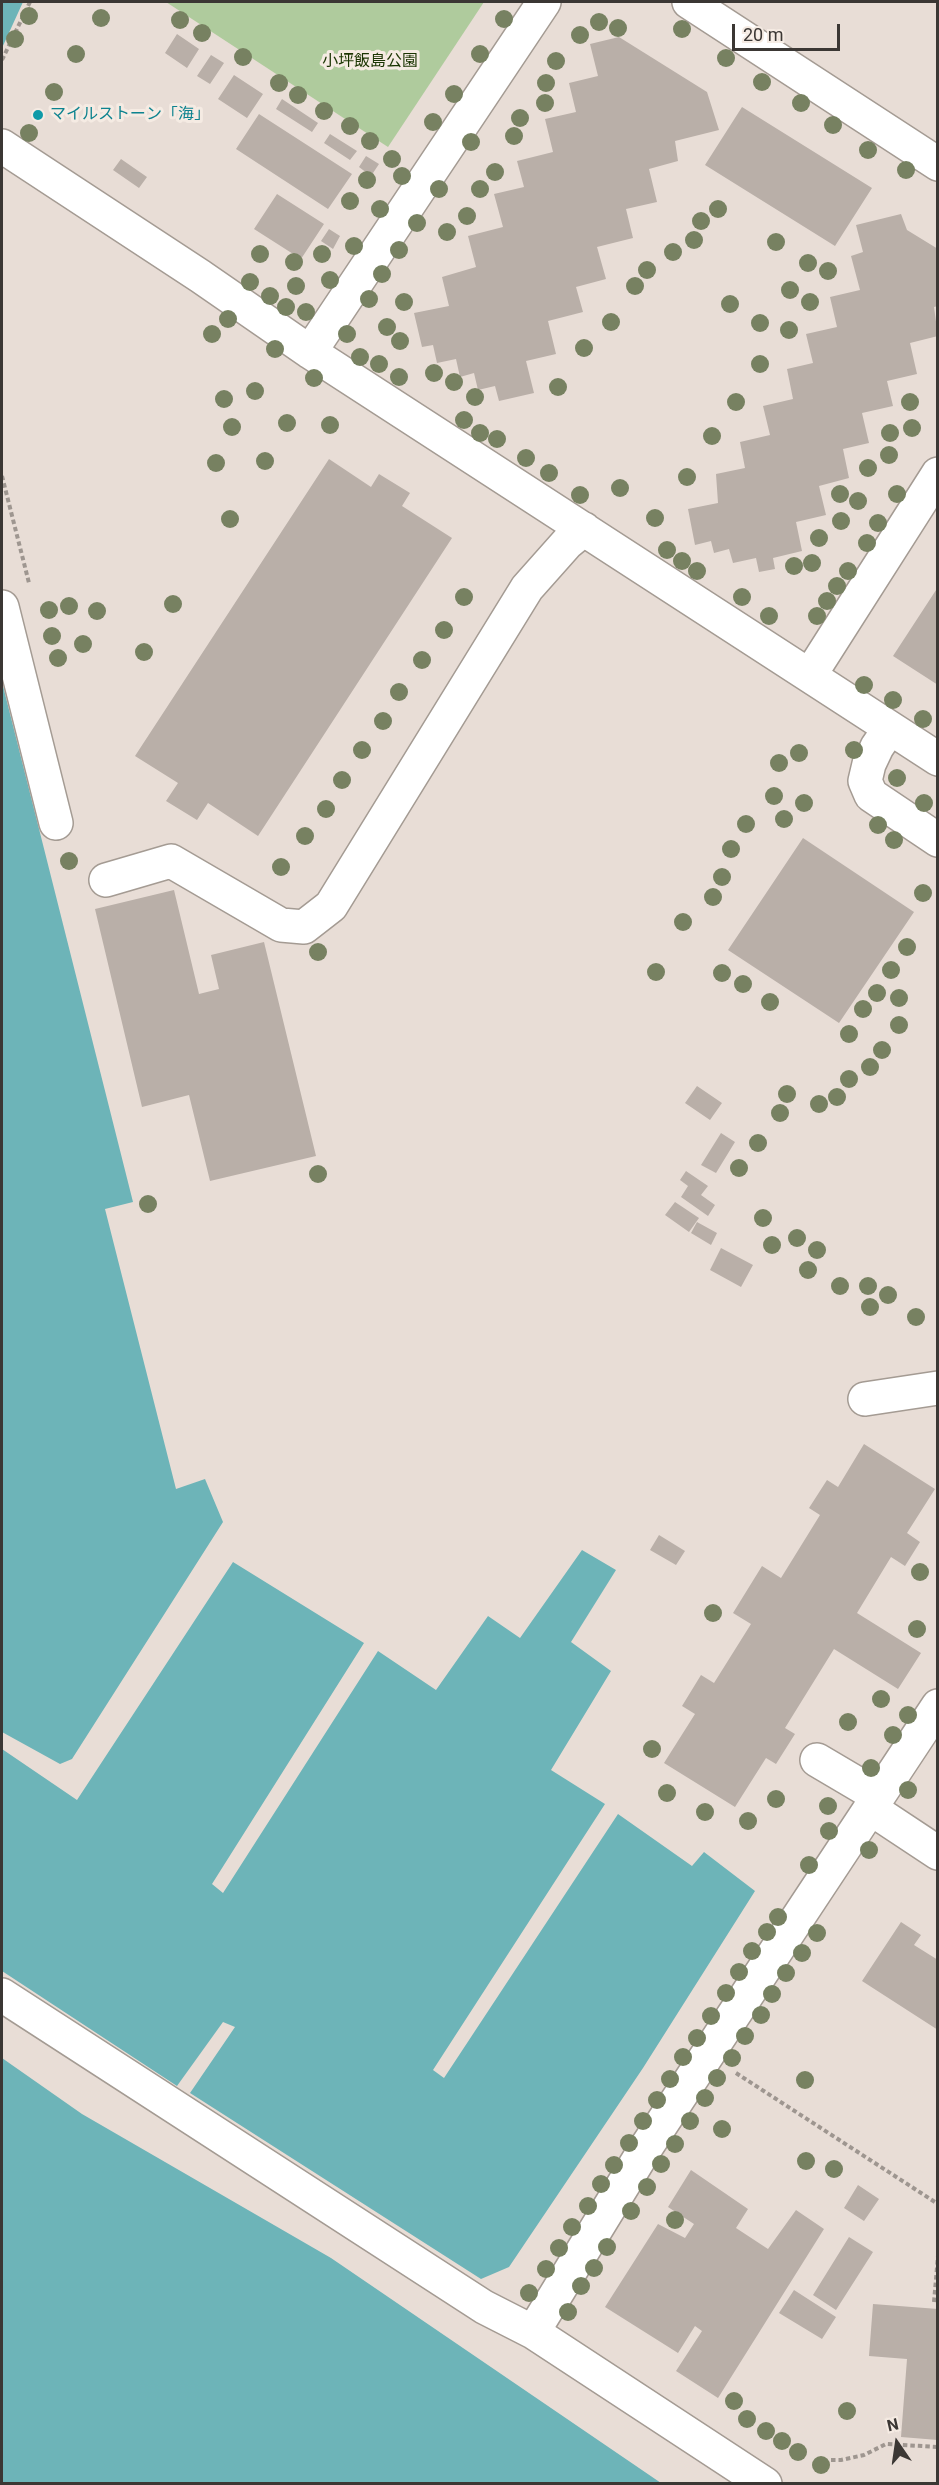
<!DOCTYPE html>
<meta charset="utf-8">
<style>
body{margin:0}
#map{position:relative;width:939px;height:2485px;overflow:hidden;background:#e8ddd6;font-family:Roboto,sans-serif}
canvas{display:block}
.frame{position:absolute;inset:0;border:3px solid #3b3734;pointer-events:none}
.north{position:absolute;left:867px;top:2413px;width:60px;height:60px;-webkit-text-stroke:4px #f5ebe3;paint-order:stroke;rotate:347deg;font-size:16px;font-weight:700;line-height:24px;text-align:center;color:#3b3734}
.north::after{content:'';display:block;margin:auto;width:21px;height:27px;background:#3b3734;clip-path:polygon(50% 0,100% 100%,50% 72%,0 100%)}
.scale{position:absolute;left:732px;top:24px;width:108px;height:27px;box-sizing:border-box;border:3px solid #3b3734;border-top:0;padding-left:8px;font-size:18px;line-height:21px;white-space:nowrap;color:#3b3734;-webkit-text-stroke:4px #f5ebe3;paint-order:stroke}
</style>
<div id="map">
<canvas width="939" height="2485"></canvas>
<div class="frame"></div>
<div class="north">N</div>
<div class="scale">20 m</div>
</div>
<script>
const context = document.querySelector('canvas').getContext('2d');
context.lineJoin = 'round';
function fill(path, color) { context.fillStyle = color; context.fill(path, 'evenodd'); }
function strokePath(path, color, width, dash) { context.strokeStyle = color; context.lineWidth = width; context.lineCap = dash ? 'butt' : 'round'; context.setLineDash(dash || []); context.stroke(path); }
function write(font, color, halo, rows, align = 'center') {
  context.font = font + ' Roboto,"Noto Sans JP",sans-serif'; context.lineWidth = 6; context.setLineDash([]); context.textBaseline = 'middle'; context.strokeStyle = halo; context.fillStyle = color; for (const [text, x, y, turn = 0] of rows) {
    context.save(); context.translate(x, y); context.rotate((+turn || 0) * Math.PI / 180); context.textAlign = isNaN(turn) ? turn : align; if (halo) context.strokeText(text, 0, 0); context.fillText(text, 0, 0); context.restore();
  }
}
const green = new Path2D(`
 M166,2h318l-96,145z`);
const water = new Path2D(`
 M2,2h21l-21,46z
 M2,682l131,520 -28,7 71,280 29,-10 18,43 -151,237 -12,5 -58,-32z
 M582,1550l34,20 -45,72 40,29 -60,99 54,34 -172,266 11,8 174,-264 74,52 12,-14 51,39 -112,177 -134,199 -28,12 -291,-186 45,-66 -12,-5 -46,64 -175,-115v-222l75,51 156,-238 131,81 -152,241 11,9 155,-242 58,39 52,-74 32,22z
 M2,2058l80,56 249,144 330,225h-659z`);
const building = new Path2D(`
 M177,34l22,15 -12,19 -22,-15z
 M619,37l88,55 12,38 -44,11 3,20 -29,8 8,33 -31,7 7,29 -36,9 9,32 -30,8 7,25 -35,9 8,33 -30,7 8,32 -35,8 -4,-15 -17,4 -4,-17 -14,4 -4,-18 -19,4 -4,-18 -11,2 -8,-34 35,-7 -7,-29 34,-10 -8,-31 35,-9 -9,-33 30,-7 -7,-26 36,-9 -8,-33 31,-7 -7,-29 29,-7 -8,-32z
 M211,55l13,8 -14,21 -13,-8z
 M234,75l29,19 -16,24 -29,-19z
 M282,99l36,24 -6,9 -36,-23z
 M742,107l130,81 -37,58 -130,-81z
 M259,114l93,60 -24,35 -92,-60z
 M330,134l27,17 -7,9 -26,-17z
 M366,156l13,8 -8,12 -12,-9z
 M121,159l26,18 -8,11 -26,-18z
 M277,194l47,30 -23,35 -47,-30z
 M901,214l6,16 31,19v57l-4,1 4,29 -28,7 7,31 -30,7 6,25 -31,7 7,30 -26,6 6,29 -30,8 7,29 -30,7 6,29 -29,7 2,11 -16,3 -3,-14 -23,5 -4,-14 -15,4 -3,-12 -16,4 -7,-36 30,-6 -2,-29 29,-6 -5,-26 30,-7 -7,-29 30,-7 -6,-30 26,-6 -7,-29 31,-7 -7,-30 30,-7 -9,-34 12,-4 -7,-27z
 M329,229l11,7 -7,13 -12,-8z
 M329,459l42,28 8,-13 31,19 -8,13 50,32 -194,298 -50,-33 -11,17 -31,-19 12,-18 -43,-27z
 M938,587v98l-45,-29z
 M803,838l111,74 -75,111 -111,-73z
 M174,890l25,104 20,-5 -8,-34 53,-13 52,214 -106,25 -21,-86 -47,12 -47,-198z
 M697,1086l25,17 -12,17 -25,-17z
 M721,1133l14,9 -19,31 -15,-8z
 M686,1171l22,15 -7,9 14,10 -7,11 -27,-19 7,-11 -8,-6z
 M675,1202l24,16 -10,14 -24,-17z
 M697,1222l20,11 -6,12 -20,-12z
 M721,1248l32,17 -12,22 -31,-17z
 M864,1444l71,45 -28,44 13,9 -15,24 -14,-9 -34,56 64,40 -23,36 -64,-40 -49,79 10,6 -19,30 -10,-6 -31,49 -71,-44 31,-49 -13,-8 19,-31 13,8 37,-59 -18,-11 29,-47 19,12 39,-63 -11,-7 18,-28 11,7z
 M659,1535l26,16 -9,14 -26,-15z
 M901,1922l20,13 -7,10 24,15v70l-76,-49z
 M691,2170l57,39 -12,19 32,21 28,-39 28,19 -106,169 -42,-27 26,-40 -7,-5 -17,27 -73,-46 53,-83 27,14 9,-14 -26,-17z
 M858,2185l21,14 -15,22 -20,-13z
 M849,2237l24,15 -37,58 -23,-15z
 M794,2290l42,27 -14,22 -43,-26z
 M873,2304l65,5v131l-37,-3 6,-78 -38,-3z`);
const path = new Path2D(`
 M2,60l28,-58
 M2,476l27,107
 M736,2073l202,131
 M934,2302l4,-46
 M831,2460h10l23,-5 22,-11 52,3`);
const minor = new Path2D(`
 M689,2l249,162
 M2,146l198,130 110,76 628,407
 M310,352l234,-350
 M2,607l54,216
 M810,675l128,-201
 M890,728l-13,19 -8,17 -4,17 6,14 67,45
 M106,880l65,-19 110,64 23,2 27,-21 196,-318 40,-45 17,-14
 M865,1399l73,-11
 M817,1760l61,36
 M870,1808l68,45
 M2,1995l482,312 49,25
 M765,2484l-232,-152 114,-186 291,-440`);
const trees = [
 [29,16],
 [101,18],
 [504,19],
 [180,20],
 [599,22],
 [618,28],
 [682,29],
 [202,33],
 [580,35],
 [15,39],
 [76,54],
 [480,54],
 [243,57],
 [726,58],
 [556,61],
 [762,82],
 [279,83],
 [546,83],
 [54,92],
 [454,94],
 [298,95],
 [545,103],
 [801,103],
 [324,111],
 [520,118],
 [433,122],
 [833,125],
 [350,126],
 [29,133],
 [514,136],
 [370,141],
 [471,142],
 [868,150],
 [392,159],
 [906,170],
 [495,172],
 [402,176],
 [367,180],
 [439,189],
 [480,189],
 [350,201],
 [380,209],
 [718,209],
 [467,216],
 [701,221],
 [417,223],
 [447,232],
 [694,240],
 [776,242],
 [354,246],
 [399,250],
 [673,252],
 [260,254],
 [322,254],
 [294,262],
 [808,263],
 [647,270],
 [828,271],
 [382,274],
 [330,280],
 [250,282],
 [296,286],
 [635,286],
 [790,290],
 [270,296],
 [369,299],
 [404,302],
 [810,302],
 [730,304],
 [286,307],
 [306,312],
 [228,319],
 [611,322],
 [760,323],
 [387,327],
 [789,330],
 [212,334],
 [347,334],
 [400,341],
 [584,348],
 [275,349],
 [360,357],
 [379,364],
 [760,364],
 [434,373],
 [399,377],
 [314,378],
 [454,382],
 [558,387],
 [255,391],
 [475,397],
 [224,399],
 [736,402],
 [910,402],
 [464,420],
 [287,423],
 [330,425],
 [232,427],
 [912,428],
 [480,433],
 [890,433],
 [712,436],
 [497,439],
 [889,455],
 [526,458],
 [265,461],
 [216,463],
 [868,468],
 [549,473],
 [687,477],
 [620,488],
 [840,494],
 [897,494],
 [580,495],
 [858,501],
 [655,518],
 [230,519],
 [841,521],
 [878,523],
 [819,538],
 [867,543],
 [667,550],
 [682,561],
 [812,563],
 [794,566],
 [697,571],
 [848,571],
 [837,586],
 [464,597],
 [742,597],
 [827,601],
 [173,604],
 [69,606],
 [49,610],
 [97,611],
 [769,616],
 [817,616],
 [444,630],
 [52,636],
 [83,644],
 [144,652],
 [58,658],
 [422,660],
 [864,685],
 [399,692],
 [893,700],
 [923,719],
 [383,721],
 [362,750],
 [854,750],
 [799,753],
 [779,763],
 [897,778],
 [342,780],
 [774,796],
 [804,803],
 [924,803],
 [326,809],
 [784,819],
 [746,824],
 [878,825],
 [305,836],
 [894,840],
 [731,849],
 [69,861],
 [281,867],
 [722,877],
 [923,893],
 [713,897],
 [683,922],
 [907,947],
 [318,952],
 [891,970],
 [656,972],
 [722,973],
 [743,984],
 [877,993],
 [899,998],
 [770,1002],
 [863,1009],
 [899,1025],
 [849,1034],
 [882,1050],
 [870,1067],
 [849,1079],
 [787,1094],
 [837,1097],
 [819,1104],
 [780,1113],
 [758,1143],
 [739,1168],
 [318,1174],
 [148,1204],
 [763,1218],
 [797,1238],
 [772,1245],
 [817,1250],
 [808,1270],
 [840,1286],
 [868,1286],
 [888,1295],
 [870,1307],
 [916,1317],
 [920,1572],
 [713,1613],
 [917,1629],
 [881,1699],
 [908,1715],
 [848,1722],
 [893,1735],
 [652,1749],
 [871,1768],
 [908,1790],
 [667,1793],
 [776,1799],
 [828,1806],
 [705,1812],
 [748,1821],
 [829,1831],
 [869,1850],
 [809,1865],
 [778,1917],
 [767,1932],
 [817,1933],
 [752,1951],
 [802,1953],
 [739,1972],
 [786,1973],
 [726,1993],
 [772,1994],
 [761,2015],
 [711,2016],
 [745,2036],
 [697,2038],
 [683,2057],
 [732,2058],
 [717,2078],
 [670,2079],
 [805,2080],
 [705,2098],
 [657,2100],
 [643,2121],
 [690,2121],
 [722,2129],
 [629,2143],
 [675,2144],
 [806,2161],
 [661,2164],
 [614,2165],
 [834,2169],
 [601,2184],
 [647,2187],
 [588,2206],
 [631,2211],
 [675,2220],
 [572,2227],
 [607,2247],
 [559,2248],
 [594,2268],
 [546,2269],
 [581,2286],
 [529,2293],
 [568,2312],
 [734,2401],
 [847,2411],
 [747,2419],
 [766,2431],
 [782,2441],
 [798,2452],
 [821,2465]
];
const markers = [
 [38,115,6,"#0f9aa8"]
];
const parkNames = [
 ["小坪飯島公園",370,62]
];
const cultureNames = [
 ["マイルストーン「海」",50,115]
];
fill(green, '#afcb9d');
fill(water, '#6db4b8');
fill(building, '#b9afa8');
strokePath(minor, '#a49b93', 36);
strokePath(path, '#9e9690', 4, [4.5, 3]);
strokePath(minor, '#fff', 33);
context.fillStyle = '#778161';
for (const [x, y] of trees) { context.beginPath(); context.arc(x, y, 9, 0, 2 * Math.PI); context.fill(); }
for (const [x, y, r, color] of markers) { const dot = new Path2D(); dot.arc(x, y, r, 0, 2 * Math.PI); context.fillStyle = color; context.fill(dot); strokePath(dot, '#f5ebe3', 2); }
write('16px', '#1a3502', '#f5ebe3', parkNames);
write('16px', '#0d838f', '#f5ebe3', cultureNames, 'left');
</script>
